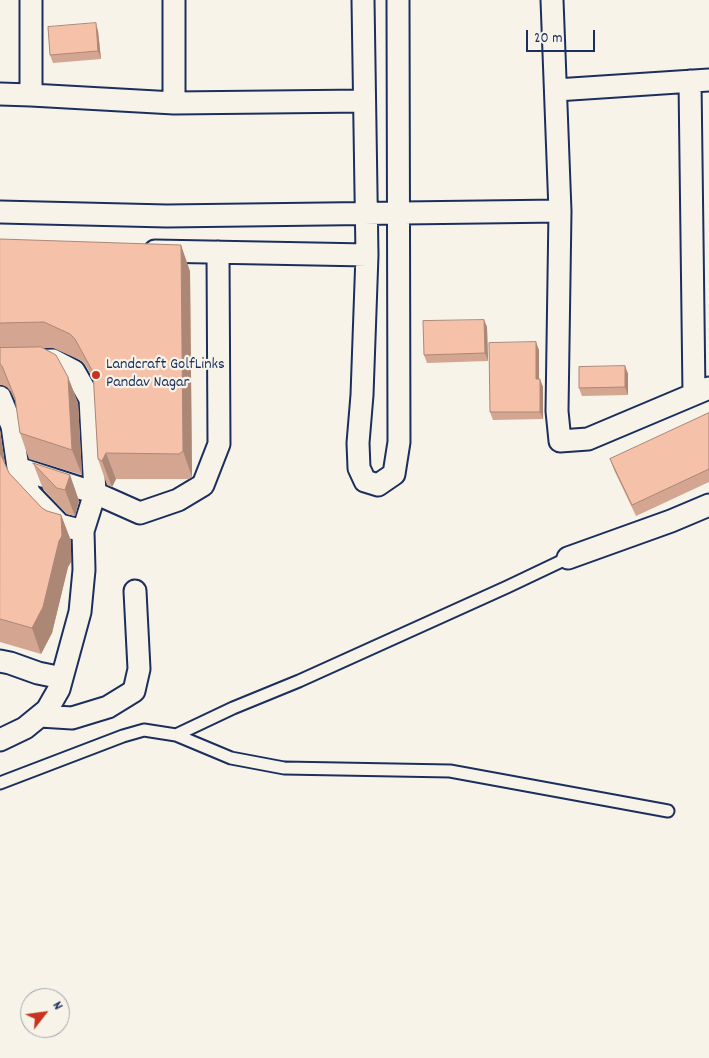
<!DOCTYPE html>
<style>
body{margin:0}
#map{position:relative;width:709px;height:1058px;overflow:hidden;background:#f7f3e8;font-family:Dekko,sans-serif}
canvas{display:block}
.north{position:absolute;left:20px;top:988px;width:50px;height:50px;box-sizing:border-box;background:#f7f3e8;border:1px solid #9fa5b1;border-radius:50%;rotate:60deg;font-size:14px;font-weight:700;line-height:20px;text-align:center;color:#1b2f5e}
.north::after{content:'';display:block;margin:auto;width:18px;height:22px;background:#c8321e;clip-path:polygon(50% 0,100% 100%,50% 72%,0 100%)}
.scale{position:absolute;left:526px;top:30px;width:69px;height:22px;box-sizing:border-box;border:2px solid #1b2f5e;border-top:0;padding-left:6px;font-size:15px;line-height:18px;white-space:nowrap;color:#1b2f5e;-webkit-text-stroke:4px #f7f3e8;paint-order:stroke}
</style>
<div id="map">
<canvas width="709" height="1058"></canvas>
<div class="north">N</div>
<div class="scale">20 m</div>
</div>
<script>
const context = document.querySelector('canvas').getContext('2d');
context.lineJoin = 'round';
function strokePath(path, color, width, dash) { context.strokeStyle = color; context.lineWidth = width; context.lineCap = dash ? 'butt' : 'round'; context.setLineDash(dash || []); context.stroke(path); }
function fill(path, color) { context.fillStyle = color; context.fill(path, 'evenodd'); }
function write(font, color, halo, rows, align = 'center') {
  context.font = font + ' Dekko,sans-serif'; context.lineWidth = 4.5; context.setLineDash([]); context.textBaseline = 'middle'; context.strokeStyle = halo; context.fillStyle = color; for (const [text, x, y, turn = 0] of rows) {
    context.save(); context.translate(x, y); context.rotate((+turn || 0) * Math.PI / 180); context.textAlign = isNaN(turn) ? turn : align; if (halo) context.strokeText(text, 0, 0); context.fillText(text, 0, 0); context.restore();
  }
}
const lane = new Path2D(`
 M176,735l57,-27 66,-27 208,-94 61,-29
 M0,783l123,-47 21,-6 32,5 55,23 53,10 166,3 218,40`);
const street = new Path2D(`
 M31,0v95l143,8 190,-2
 M174,0v103
 M363,0l4,255 -5,140 -4,48 1,25 6,13 13,4 16,-11 5,-32 -1,-442
 M552,0l8,211 -3,200 3,30 28,-2 121,-51
 M690,81l4,313
 M556,90l153,-10
 M0,94l31,1
 M0,212l167,4 393,-5
 M155,251l212,4
 M0,362l53,-2 21,11 16,28 5,94 -12,38 1,39 -4,42 -21,77 -12,21 -22,18 -25,12
 M0,397l12,29 6,42 12,26 30,31 23,6
 M18,468l77,25 45,20 38,-13 25,-15 16,-41 -1,-192
 M568,558l103,-37 38,-16
 M0,661l10,2 28,10 24,5
 M40,716l32,2 36,-11 26,-16 5,-22 -4,-78`);
const wall = new Path2D(`
 M98,31l3,28 -48,4 -3,-8z
 M0,239l190,32 2,206 -4,2h-72l-4,8 -5,-2 -9,-26 -4,-78 -9,-17 -5,-4 -27,-12h-10l25,29 10,26 4,72 -53,-16 -9,-26 -4,-31 -5,-10 -4,-5 -5,-2h-2z
 M484,320l3,7 1,34 -61,2 -3,-8z
 M539,350v29l4,8v32l-50,1 -3,-8z
 M625,366l3,8v21l-46,1 -3,-8z
 M709,413v69l-73,34 -22,-46 -4,-11z
 M0,430l5,34 4,9 33,35 5,3 14,4 10,26v21l-3,5 -16,66 -11,21 -41,-12z
 M33,463l37,12 9,26 -4,15 -8,-2 -24,-25z`);
const shadedWall = new Path2D(`
 M96,23l2,8 3,28 -3,-8z
 M181,245l9,26 2,206 -9,-26z
 M484,320l3,7 1,34 -3,-8z
 M536,342l3,8v37l-3,-8z
 M625,366l3,8v21l-3,-8z
 M68,377l10,26 4,72 -10,-25z
 M540,379l3,8v32l-3,-7z
 M0,430l6,41 -6,-16z
 M106,453l10,26 -4,8 -10,-26z
 M70,475l9,26 -4,15 -10,-26z
 M61,515l10,26v21l-3,5 -16,66 -11,21 -9,-26z`);
const building = new Path2D(`
 M96,23l2,28 -48,4 -2,-28z
 M0,239l181,6 2,206 -4,3 -73,-1 -4,8 -4,-2 -5,-87 -18,-33 -5,-5 -26,-12 -44,1z
 M484,320l1,33 -61,2 -1,-34z
 M536,342v37h4v33h-50l-1,-69z
 M41,347l15,8 12,22 4,73 -52,-17 -5,-35 -13,-32 -2,-2v-16z
 M625,366v21l-46,1v-21z
 M709,413v56l-77,36 -22,-46z
 M0,453l9,20 33,35 5,3 14,4 1,21 -3,5 -16,66 -11,21 -32,-9z
 M33,463l37,12 -5,15 -8,-2z`);
const markers = [
 [96,375,5,"#c8321e"]
];
const poiNames = [
 ["Landcraft GolfLinks",106,366],
 ["Pandav Nagar",106,384]
];
strokePath(lane, '#1b2f5e', 15);
strokePath(street, '#1b2f5e', 25);
strokePath(lane, '#f7f3e8', 11);
strokePath(street, '#f7f3e8', 21);
fill(wall, '#d4a691');
fill(shadedWall, '#ac8776');
fill(building, '#f6c1a9');
strokePath(building, '#ac8776', 1);
for (const [x, y, r, color] of markers) { const dot = new Path2D(); dot.arc(x, y, r, 0, 2 * Math.PI); context.fillStyle = color; context.fill(dot); strokePath(dot, '#f7f3e8', 2); }
write('16px', '#1b2f5e', '#f7f3e8', poiNames, 'left');
</script>
